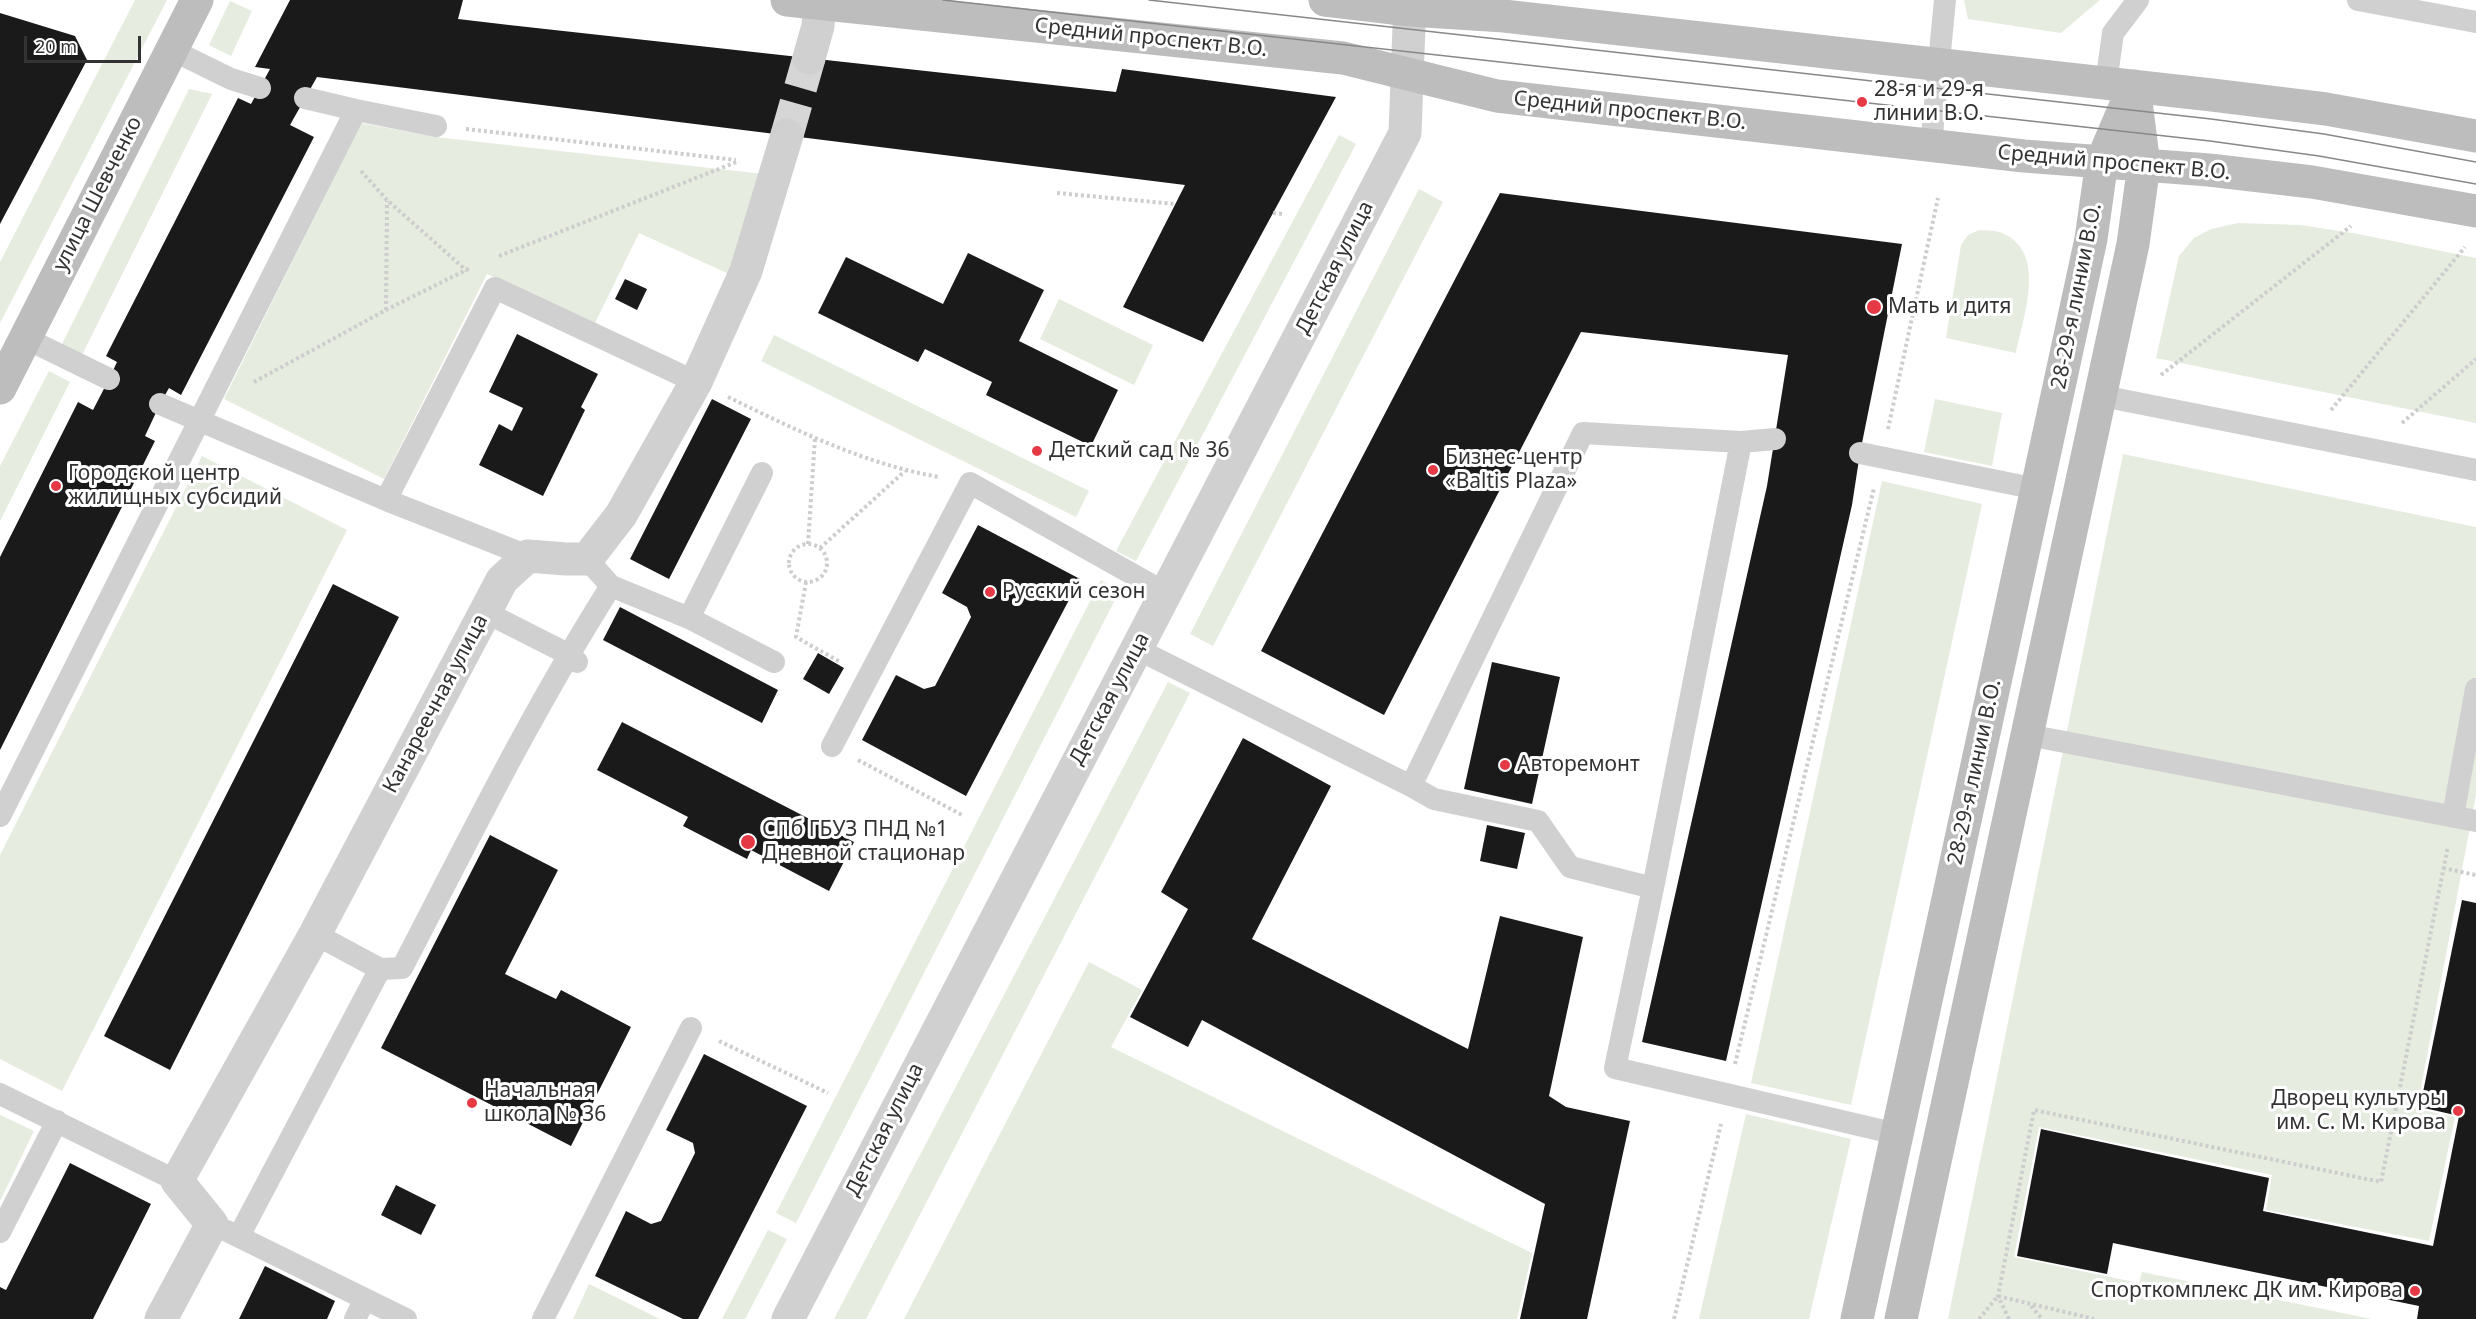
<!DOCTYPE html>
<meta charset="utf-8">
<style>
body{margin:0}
#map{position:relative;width:2476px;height:1319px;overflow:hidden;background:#fff;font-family:"Noto Sans",sans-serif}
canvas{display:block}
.scale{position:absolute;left:24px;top:36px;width:117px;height:27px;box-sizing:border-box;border:3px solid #333;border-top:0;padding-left:8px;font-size:18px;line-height:21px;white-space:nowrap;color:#333;-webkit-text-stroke:4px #fff;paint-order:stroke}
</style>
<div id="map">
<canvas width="2476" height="1319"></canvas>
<div class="scale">20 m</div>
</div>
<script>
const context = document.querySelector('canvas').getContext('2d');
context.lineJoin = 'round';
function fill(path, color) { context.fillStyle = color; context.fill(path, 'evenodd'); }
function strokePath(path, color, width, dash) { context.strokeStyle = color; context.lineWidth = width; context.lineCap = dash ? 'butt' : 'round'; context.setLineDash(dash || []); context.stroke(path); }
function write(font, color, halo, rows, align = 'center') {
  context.font = font + ' "Noto Sans",sans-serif'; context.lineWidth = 6; context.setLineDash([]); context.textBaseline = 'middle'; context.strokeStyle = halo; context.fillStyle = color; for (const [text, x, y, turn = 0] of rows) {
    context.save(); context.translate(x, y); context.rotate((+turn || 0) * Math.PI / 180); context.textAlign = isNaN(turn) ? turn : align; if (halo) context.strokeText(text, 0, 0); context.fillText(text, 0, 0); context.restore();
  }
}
const green = new Path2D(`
 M135,0h32l-167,323v-61z
 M1964,0h136l-39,33 -93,-14z
 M230,1l22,10 -21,45 -22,-11z
 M189,89l23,5 -131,263 -20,-11z
 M361,123l75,14 327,37 -34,100 -90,-41 -44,90 -108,-49 -103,205 -160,-80z
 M1339,135l17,9 -220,417 -20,-10z
 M1419,189l24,13 -230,444 -23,-12z
 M2238,223l63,2 57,9 118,24v165l-320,-65 23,-102 15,-18 17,-9z
 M1979,230c7,1 17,0 23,3 46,19 21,84 14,120l-70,-15 15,-93 7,-10z
 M1059,299l94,46 -19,40 -94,-46z
 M774,335l315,156 -13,26 -315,-156z
 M49,371l21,11 -70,139v-55z
 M1935,399l67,14 -10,53 -68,-14z
 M2123,454l353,73v268l-59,314 38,8 -26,124 -163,-31 6,-35 -233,-48 -25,130 125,26 3,-11 230,47h-424z
 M202,456l145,74 -285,561 -62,-32v-204z
 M1882,481l100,23 -131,601 -100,-22z
 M1101,580l19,10 -324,633 -20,-10z
 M1168,682l22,11 -324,626h-32z
 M1089,962l53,28 -31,57 421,206 -15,66h-613z
 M1746,1114l105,25 -42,180h-110z
 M0,1115l34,16 -34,70z
 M768,1230l19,9 -42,80h-23z
 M589,1284l71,35h-87z`);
const building = new Path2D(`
 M290,0h173l-5,19 51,6 607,67 6,-23 214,28 -133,245 -80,-35 62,-122 -868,-108 -27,48 24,12 -133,258 -12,-7 -9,16 -15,32 10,5 -155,309v-193l78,-155 15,8 16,-31 8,-17 -11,-6 132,-258 13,6 19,-35 -15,-2z
 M0,13l75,23 12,24 -87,164z
 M1500,193l402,51 -42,209 -8,52 -126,556 -84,-19 125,-556 21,-131 -207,-23 -197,383 -123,-64z
 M968,253l76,37 -25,51 99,49 -27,56 -105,-51 6,-13 -67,-33 -7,13 -100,-49 28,-56 97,47z
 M625,279l22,10 -10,21 -22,-11z
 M517,334l81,40 -17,33 4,3 -42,86 -64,-31 20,-41 13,7 11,-23 -34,-16z
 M712,399l39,20 -82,160 -39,-20z
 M978,525l102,54 -114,217 -104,-56 34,-65 28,14 11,-3 36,-69 -4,-10 -25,-14z
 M333,584l66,33 -229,453 -66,-34z
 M620,607l158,83 -16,33 -159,-83z
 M818,653l26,15 -15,26 -26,-15z
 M1492,662l68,15 -28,127 -68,-15z
 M622,722l232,120 -25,49 -78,-41 -4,9 -64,-33 5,-9 -91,-47z
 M1243,738l88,48 -79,153 216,110 32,-133 83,21 -34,159 17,11 64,14 -43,198h-67l25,-115 -343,-184 -14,27 -58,-30 58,-108 -27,-17z
 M1487,825l38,8 -8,36 -37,-8z
 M490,835l68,35 -53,104 51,25 5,-9 70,37 -60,119 -190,-98z
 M2462,900l14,3v416h-59l2,-13 -306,-63 -6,31 -90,-18 24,-127 228,49 -6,33 170,35 26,-130 -39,-9z
 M704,1054l103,52 -109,213h-15l-88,-43 31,-65 25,13 10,-3 34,-68 -2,-10 -27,-13z
 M70,1163l81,41 -58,115h-93v-32l6,3z
 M396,1185l40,20 -15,30 -40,-20z
 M265,1266l70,35 -8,18h-88z`);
const streetTunnel = new Path2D(`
 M787,135l22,-77`);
const path = new Path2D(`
 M466,129l270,31
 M361,171l26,29 80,71
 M1057,193l118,11
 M1273,213l10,1
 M499,256l240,-95
 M386,310l1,-109
 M2161,375l190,-149
 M254,382l132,-72 84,-42
 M728,397c68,33 136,67 211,80
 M2331,410l134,-163
 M2402,423l74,-64
 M1888,429l50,-231
 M808,544l7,-106
 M789 563a19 19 0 1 1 38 0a19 19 0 1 1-38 0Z
 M820,548l85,-77
 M806,582l-10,55 44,25
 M858,760l106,56
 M2443,868l33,7
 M719,1041l109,52
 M1735,1064l139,-576
 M2031,1306l11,13
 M1674,1319l47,-195
 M1979,1319l19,-23 96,23
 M2009,1319l-11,-23 36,-186 347,72 67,-336`);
const lane = new Path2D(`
 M2358,0l118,22
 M172,50l59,29 29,9
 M2106,83l7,-50 25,-33
 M356,110l80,16
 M1931,145l14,-145
 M25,338l84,41
 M2102,396l374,74
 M160,404l226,96 142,56
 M1741,442l-88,446 -38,180 282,66
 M1860,453l177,36
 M386,500l109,-212 201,94
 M587,559l24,27 78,32 85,44
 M485,612l83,42 9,8
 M689,618l73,-145
 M1137,649l274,137 172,-353 158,9 34,-3
 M2028,735l448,86
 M832,746l138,-263 196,110
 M1411,786l23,13 104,22 32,46 83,21
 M0,816l356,-706 -51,-12
 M2453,816l23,-127
 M315,934l65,35
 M0,1094l177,87
 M227,1231l179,88
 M0,1232l57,-111
 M239,1236l141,-267 22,-1c67,-129 131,-259 209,-382
 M355,1319l10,-20
 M543,1319l148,-291`);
const street = new Path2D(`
 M809,58l9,-32 2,-26
 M161,1319l51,-95 -35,-43 138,-247 187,-354 26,-24 38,3h21l34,-44 75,-133 50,-111 41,-136
 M788,1319l617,-1186 5,-133`);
const secondary = new Path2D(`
 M787,0l556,58 154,38 527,60 185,14 103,12 164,29
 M1325,0l85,10 94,6 708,79 114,14 150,27
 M0,388l197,-388
 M1857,1319l234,-1080 11,-78 32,-75
 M1901,1319l232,-1075 11,-79 -10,-79`);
const tram = new Path2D(`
 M943,0l1267,141 109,15 157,28
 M1149,0l1062,119 113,15 152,28`);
const markers = [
 [1862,102,6,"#e63946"],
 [1874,307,8,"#e63946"],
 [1037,451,6,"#e63946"],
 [1433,470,6,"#e63946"],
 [56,486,6,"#e63946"],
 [990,592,6,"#e63946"],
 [1505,765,6,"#e63946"],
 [748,842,8,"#e63946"],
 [472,1103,6,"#e63946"],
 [2458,1111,6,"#e63946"],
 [2415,1291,6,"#e63946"]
];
const streetNames = [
 ["Средний проспект В.О.",1151,38,6],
 ["Средний проспект В.О.",1630,111,6],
 ["Средний проспект В.О.",2114,163,5],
 ["улица Шевченко",98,194,-63],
 ["Детская улица",1335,268,-63],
 ["28-29-я линии В.О.",2077,296,-79],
 ["Детская улица",1110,699,-62],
 ["Канареечная улица",436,704,-62],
 ["28-29-я линии В.О.",1975,772,-78],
 ["Детская улица",885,1130,-63]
];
const poiNames = [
 ["28-я и 29-я",1874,90],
 ["линии В.О.",1874,114],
 ["Мать и дитя",1888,307],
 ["Детский сад № 36",1049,451],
 ["Бизнес-центр",1445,458],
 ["«Baltis Plaza»",1445,482],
 ["Городской центр",68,474],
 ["жилищных субсидий",68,498],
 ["Русский сезон",1002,592],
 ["Авторемонт",1517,765],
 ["СПб ГБУЗ ПНД №1",762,830],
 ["Дневной стационар",762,854],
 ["Начальная",484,1091],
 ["школа № 36",484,1115],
 ["Дворец культуры",2446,1099,"right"],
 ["им. С. М. Кирова",2446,1123,"right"],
 ["Спорткомплекс ДК им. Кирова",2403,1291,"right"]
];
fill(green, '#e6ecdf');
fill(building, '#1a1a1a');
strokePath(streetTunnel, '#d6d6d6', 33, [33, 16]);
strokePath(path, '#cdcdcd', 4, [3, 3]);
strokePath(lane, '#d0d0d0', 22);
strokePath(street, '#d0d0d0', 33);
strokePath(secondary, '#bdbdbd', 33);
strokePath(tram, '#888', 1.5);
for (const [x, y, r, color] of markers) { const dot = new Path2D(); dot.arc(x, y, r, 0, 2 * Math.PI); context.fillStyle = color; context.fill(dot); strokePath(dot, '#fff', 2); }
write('21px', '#333', '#fff', streetNames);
write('21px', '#333', '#fff', poiNames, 'left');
</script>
